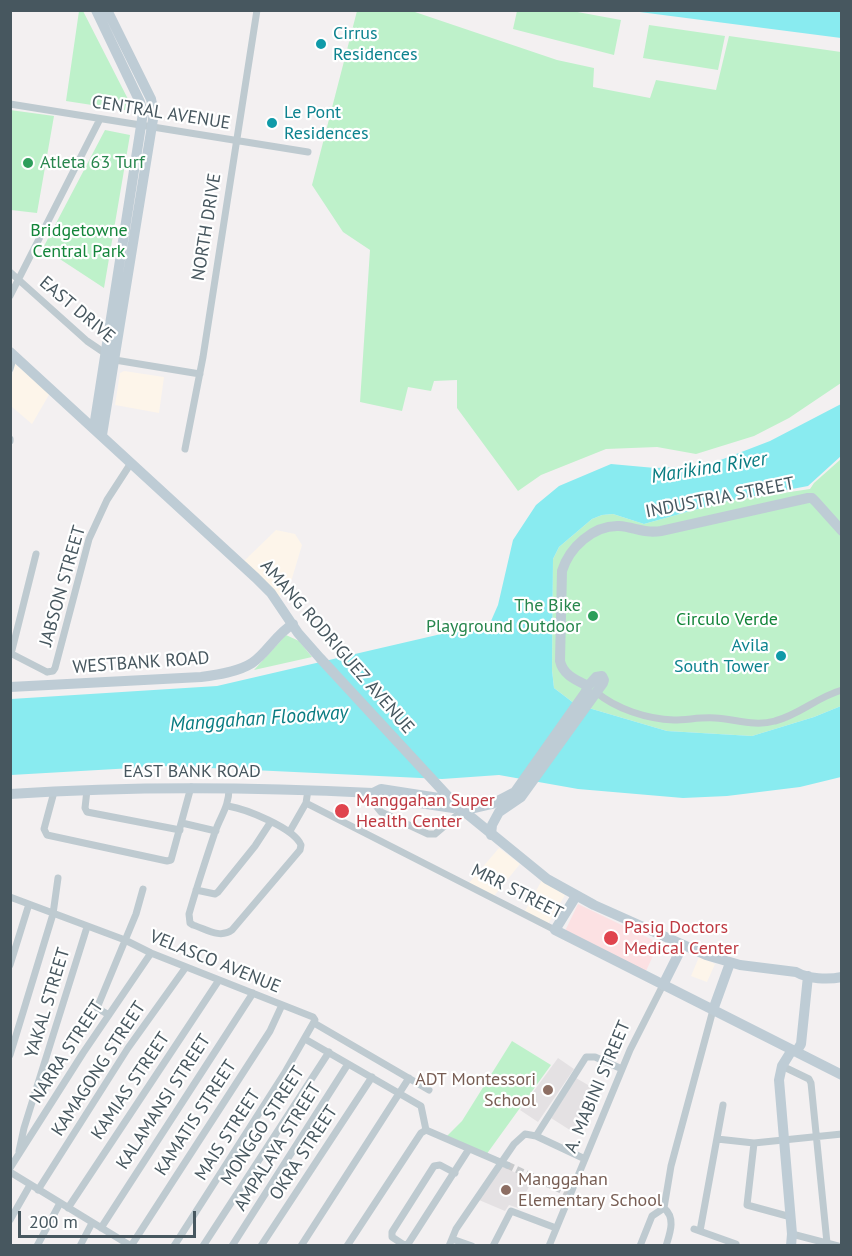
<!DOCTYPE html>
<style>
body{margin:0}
#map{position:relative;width:852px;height:1256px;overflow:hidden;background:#f3f0f1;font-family:"PT Sans",sans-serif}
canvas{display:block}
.frame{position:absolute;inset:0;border:12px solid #47575f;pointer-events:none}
.scale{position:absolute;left:18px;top:1211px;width:178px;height:27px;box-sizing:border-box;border:3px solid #47575f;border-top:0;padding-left:8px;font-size:18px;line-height:21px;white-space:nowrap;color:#47575f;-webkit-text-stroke:4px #fff;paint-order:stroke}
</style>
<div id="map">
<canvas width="852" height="1256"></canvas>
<div class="frame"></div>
<div class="scale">200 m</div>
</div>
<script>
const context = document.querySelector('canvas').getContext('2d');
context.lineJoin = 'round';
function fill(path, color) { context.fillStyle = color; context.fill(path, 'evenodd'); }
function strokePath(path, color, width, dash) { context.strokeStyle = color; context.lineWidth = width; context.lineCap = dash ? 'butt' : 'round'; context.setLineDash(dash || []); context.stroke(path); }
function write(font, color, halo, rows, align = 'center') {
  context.font = font + ' "PT Sans",sans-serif'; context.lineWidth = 4.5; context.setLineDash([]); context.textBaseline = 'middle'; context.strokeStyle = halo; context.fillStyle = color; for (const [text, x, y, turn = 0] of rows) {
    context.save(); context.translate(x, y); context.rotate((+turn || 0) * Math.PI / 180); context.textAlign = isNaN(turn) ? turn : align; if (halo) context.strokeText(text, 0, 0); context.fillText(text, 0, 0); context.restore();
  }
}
const commercial = new Path2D(`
 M15,364l35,29 -18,31 -21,-18v-26z
 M124,371l40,6 -5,36 -44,-8 5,-32z
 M276,530l19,4 7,11 -12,40 -11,12 -36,-35z
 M499,848l21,16 -26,32 -25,-13z
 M542,880l23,15 -17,29 -23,-13z
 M699,957l16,7 -8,18 -16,-6z`);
const education = new Path2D(`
 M558,1058l16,11 -36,53 -18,-12z
 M576,1078l19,11 -22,43 -22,-14z
 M502,1166l30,15 -14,27 -9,-3 -4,6 -26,-11z`);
const medical = new Path2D(`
 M578,904l81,39 -13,28 -82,-38z`);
const green = new Path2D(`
 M79,11h4l47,92 1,8 -65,-10z
 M357,11h55l145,49 37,8 -1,19 57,11 6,-18 60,10 13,-54 112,16v331l-52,35 -35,18 -58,18 -39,-7 -51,2 -65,26 -23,16 -61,-83v-28l-23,1 -3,10 -23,-4 -6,24 -42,-9 10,-152 -27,-18 -31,-47z
 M517,11h55l49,9 -7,35 -101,-26z
 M649,25l76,11 -7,34 -75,-12z
 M10,110l44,6 -17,97 -26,-3z
 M105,130l25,5 -26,153 -61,-40z
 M841,459v247l-27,11 -62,19 -85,-5 -92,-27 -21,-16 -2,-18 1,-111 6,-12 33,-28 10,-4 11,-1 31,10 79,-22 87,-13 4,-6z
 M286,635l13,6 13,16 -58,13z
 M512,1041l39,24 -65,90 -41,-17 17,-17z`);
const water = new Path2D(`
 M632,11h209v27z
 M841,404v52l-33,30 -85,16 -79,22 -31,-10 -11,1 -10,4 -33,28 -6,12 -1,111 2,18 21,16 92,27 85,5 62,-19 27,-11v71l-41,10 -73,9 -44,2 -105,-9 -79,-14 -57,4 -274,-13 -157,9v-76l206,-13 263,-61 11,-4 7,-16 15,-65 23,-35 23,-19 52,-22 44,4 50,-2 65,-25z`);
const streetTunnel = new Path2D(`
 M507,1165l63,29`);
const street = new Path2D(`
 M10,104l298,48
 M10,272l77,69 28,19 85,14
 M10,296l90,-177
 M10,369l4,-13
 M10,439v2
 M185,449l18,-92 54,-347
 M10,653l37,19
 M11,654l25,-100
 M47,672l6,-1 2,-3 34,-129 18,-39 24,-37
 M596,692c20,17 51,27 78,28 13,0 27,-3 41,-2 20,1 39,9 60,3 24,-6 42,-24 67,-31
 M87,790l-2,18 2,4 93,18
 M54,792l-10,37 3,6 120,26 4,-1 20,-73
 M373,793v9l8,10 47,22h7l27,-23
 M306,803l249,127
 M228,806c18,3 66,22 73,39l-1,5 -68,80c-12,9 -26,-1 -39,-5l-3,-2 -1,-9c8,-28 17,-55 26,-82 6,-17 14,-25 14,-44
 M182,823l34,8
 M290,831l16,-28 2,-13
 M196,890l19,4 3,-2 37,-46 15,-23
 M10,897l115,43 26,13 162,64 2,3 -31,54 -110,172
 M10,965l19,-61
 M109,1015l-12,-7 39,-94 7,-25
 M314,1023l115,67
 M305,1039l116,67 5,24 81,35
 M10,1055l43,-141 5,-36
 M782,1066l27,13 2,4 16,160
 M536,1136l49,23
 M717,1139l37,4 88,-9
 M754,1143l-7,62 44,12
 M19,1151l5,-23 63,-201
 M10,1168l73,-115 68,-100
 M10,1172l121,74 139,-215 12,-26
 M455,1173l-15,-8 -6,1 -42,66v5l12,8 4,-1 61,-95
 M38,1190l90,-142 58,-81
 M68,1208l151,-228
 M664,1208l7,-42 42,-156
 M664,1208c12,10 6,25 2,38
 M10,1220l20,-35
 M101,1228l152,-235
 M694,1229l42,15
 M700,1231l23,-126
 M792,1234l46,12
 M452,1239l20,7
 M37,1246l23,-43
 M80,1246l12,-23
 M203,1246l126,-194
 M232,1246l116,-182
 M261,1246l111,-169
 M301,1246l108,-168
 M347,1246l74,-113 5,-3
 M449,1246l7,-17 58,-85 11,-10 11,2 50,-79h9l27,12
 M493,1246l18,-35 45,17
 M549,1246l81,-196 33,-65
 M640,1246l12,-30 12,-8`);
const secondary = new Path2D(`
 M10,352l246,226 15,15 27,40 22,25 135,146 92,75 47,26 112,50 34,10 56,7c12,7 32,8 46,5
 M94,427l49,-314 -3,-11 -44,-92
 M102,435l52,-322 -3,-14 -44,-89
 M588,686c-12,-6 -25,-11 -28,-25l2,-90c7,-23 31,-46 57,-45 15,1 26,8 42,5l147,-33h4l4,4 26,29
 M10,687l191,-10c16,-2 37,-5 51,-14 15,-10 24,-29 41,-39
 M373,793l7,4 73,11 4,-2
 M10,794c122,-8 242,-7 363,-1l8,-4 64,10 3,-2
 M462,811l30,-7 23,-12 70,-99 3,-7 8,-9 6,-1 2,4 -1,3 -82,114 -22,15 -7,13 -1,10
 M576,896l-21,34 287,145
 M663,985l20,-40
 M713,1010l17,-47
 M796,1052l5,-8 7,-68
 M791,1246l1,-12 -13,-154 3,-14 10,-16`);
const markers = [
 [321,44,6,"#0f9aa8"],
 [272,123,6,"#0f9aa8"],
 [28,163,6,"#2e9e5b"],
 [593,616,6,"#2e9e5b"],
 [781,656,6,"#0f9aa8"],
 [342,811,8,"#e0444e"],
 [611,938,8,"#e0444e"],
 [548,1090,6,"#8d6e63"],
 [506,1190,6,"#8d6e63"]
];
const cultureNames = [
 ["Cirrus",333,34],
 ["Residences",333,55],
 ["Le Pont",284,113],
 ["Residences",284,134],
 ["Avila",769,646,"right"],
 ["South Tower",769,667,"right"]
];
const streetNames = [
 ["CENTRAL AVENUE",161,113,9],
 ["NORTH DRIVE",207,227,-81],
 ["EAST DRIVE",77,310,40],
 ["INDUSTRIA STREET",720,498,-11],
 ["JABSON STREET",63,586,-74],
 ["AMANG RODRIGUEZ AVENUE",337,647,49],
 ["WESTBANK ROAD",141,663,-4],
 ["EAST BANK ROAD",192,772],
 ["MRR STREET",517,892,27],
 ["VELASCO AVENUE",215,962,22],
 ["YAKAL STREET",48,1003,-73],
 ["NARRA STREET",67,1052,-57],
 ["KAMAGONG STREET",99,1069,-57],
 ["KAMIAS STREET",131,1086,-56],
 ["A. MABINI STREET",598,1087,-67],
 ["KALAMANSI STREET",164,1102,-57],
 ["KAMATIS STREET",196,1118,-57],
 ["MONGGO STREET",263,1126,-57],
 ["MAIS STREET",228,1135,-57],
 ["AMPALAYA STREET",278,1147,-58],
 ["OKRA STREET",304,1153,-57]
];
const leisureNames = [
 ["Atleta 63 Turf",40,163],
 ["The Bike",581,606,"right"],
 ["Playground Outdoor",581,627,"right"]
];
const parkNames = [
 ["Bridgetowne",79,231],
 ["Central Park",79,252],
 ["Circulo Verde",727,620]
];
const healthNames = [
 ["Manggahan Super",356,801],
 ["Health Center",356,822],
 ["Pasig Doctors",624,928],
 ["Medical Center",624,949]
];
const educationNames = [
 ["ADT Montessori",536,1080],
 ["School",536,1101],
 ["Manggahan",518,1180,"left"],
 ["Elementary School",518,1201,"left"]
];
const waterNames = [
 ["Marikina River",709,468,-9],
 ["Manggahan Floodway",259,719,-4]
];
fill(commercial, '#fdf5ea');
fill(education, '#e4e1e3');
fill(medical, '#fce1e3');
fill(green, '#bef1ca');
fill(water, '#89ebf0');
strokePath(streetTunnel, '#c8cacc', 7, [7, 3.5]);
strokePath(street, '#becad0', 7);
strokePath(secondary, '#beccd5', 10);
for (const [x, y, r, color] of markers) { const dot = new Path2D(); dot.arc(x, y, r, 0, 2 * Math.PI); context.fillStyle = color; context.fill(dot); strokePath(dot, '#fff', 2); }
write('18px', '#0d838f', '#fff', cultureNames, 'left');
write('18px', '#47575f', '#fff', streetNames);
write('18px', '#27864d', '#fff', leisureNames, 'left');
write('18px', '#13853a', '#fff', parkNames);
write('18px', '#be3a42', '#fff', healthNames, 'left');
write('18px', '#785e54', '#fff', educationNames, 'right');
write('italic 20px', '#097c82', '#fff', waterNames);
</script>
